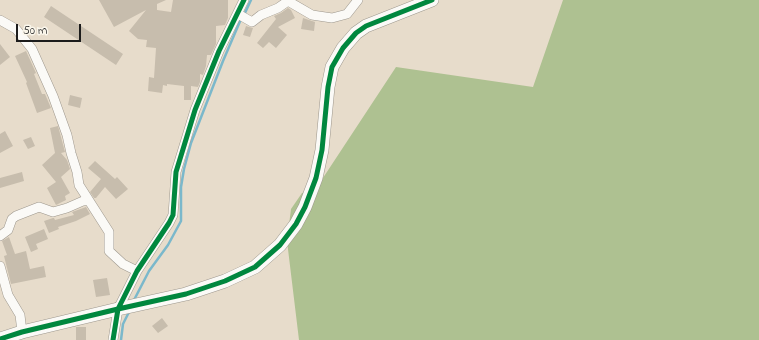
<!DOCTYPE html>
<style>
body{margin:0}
#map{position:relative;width:759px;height:340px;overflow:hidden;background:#e7dccb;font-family:"Indie Flower",sans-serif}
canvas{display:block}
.scale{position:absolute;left:16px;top:24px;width:65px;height:18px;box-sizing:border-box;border:2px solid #1c1c1c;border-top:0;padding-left:5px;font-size:12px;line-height:14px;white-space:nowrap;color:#1c1c1c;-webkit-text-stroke:3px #fbf7ec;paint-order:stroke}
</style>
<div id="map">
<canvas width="759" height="340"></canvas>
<div class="scale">50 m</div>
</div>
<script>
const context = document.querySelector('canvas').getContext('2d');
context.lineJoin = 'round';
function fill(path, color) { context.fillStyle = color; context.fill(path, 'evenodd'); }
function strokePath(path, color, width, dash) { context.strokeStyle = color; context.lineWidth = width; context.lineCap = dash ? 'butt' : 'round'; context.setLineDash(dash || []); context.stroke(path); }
const forest = new Path2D(`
 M563,0h196v340h-460l-12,-99 4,-32 11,-16 15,-6 79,-120 137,20z`);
const stream = new Path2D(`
 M244,15l7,-15
 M133,302l16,-31 19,-26 13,-24v-34l3,-18 7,-26 32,-82 18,-42
 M121,340l2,-16 6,-12`);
const building = new Path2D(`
 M99,0h67l-9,4v6l14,2 2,-12h55v18l-3,7 -9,1v18l-5,11h-4l-1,11 -3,9 -3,-1v8l-2,5 -7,-1v14h-7v-14l-17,-2v2l-4,-1 -1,8 -14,-2 1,-14 5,1 2,-30 -10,-1 1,-7 -9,-1 -9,-8 17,-21 -32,17z
 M51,6l72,48 -7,11 -72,-48z
 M288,8l3,2 4,8 -17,9 9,8 -11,13 -7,-6 -6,6 -6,-5 19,-24 -2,-3 7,-3z
 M303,18l12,4 -1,9 -13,-2z
 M246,26l3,1 4,1 -3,9 -7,-2z
 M0,44l10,13 -10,8z
 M26,51l10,22 -2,1 8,20h3l6,14 -14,5 -11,-30 1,-1 -12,-26z
 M70,95l12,3 -2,10 -12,-3z
 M58,126l3,11 4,15 -4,1 6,7 3,9 -9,8 9,16 -5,3 1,4 -10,5 -9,-17 9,-6 -14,-17 13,-12 -5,-25z
 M5,131l8,15 -13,7v-19z
 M31,137l4,9 -7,3 -5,-9z
 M95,161l20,18 2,-2 11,12 -12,10 -11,-12 -9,11h-2l-4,-6 11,-13 -13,-11z
 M22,172l2,9 -24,7v-10z
 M86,207l4,7 -14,7 -18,6 1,2 -10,4 -5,-12 9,-3h1l1,2 19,-5 -2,-3z
 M44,229l4,10 -12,5 2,5 -7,3 -6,-15z
 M9,237l6,17 11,-3 4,18 14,-3 2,11 -35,7 -7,-28 3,-1 -5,-14z
 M107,278l3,17 -14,2 -3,-17z
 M162,318l6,8 -10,7 -6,-7z
 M76,327h10v13h-10z`);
const street = new Path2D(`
 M238,14l14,8 9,-7 17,-7 10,-7 24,14 20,3 15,-4 11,-14
 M0,20l16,9 16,20 21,47 14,39 4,18 6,19 2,13 30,47v19l14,13 14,7
 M0,236l8,-6 4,-11 4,-3 23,-9 14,5 14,-4 16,-7 5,-1
 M0,266l8,29 12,20 2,17
 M113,340l5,-31 19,-38 32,-48 4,-8 3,-43 19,-62 24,-59 25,-51`);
const secondary = new Path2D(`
 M0,339l22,-7 96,-23 68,-15 39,-13 30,-14 25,-22 16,-21 9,-17 11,-29 6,-28 6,-63 4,-20 11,-19 13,-15 10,-7 66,-26`);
const cycleway = new Path2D(`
 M0,339l22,-7 96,-23 68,-15 39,-13 30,-14 25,-22 16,-21 9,-17 11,-29 6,-28 6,-63 4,-20 11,-19 13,-15 10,-7 66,-26
 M113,340l5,-31 19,-38 32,-48 4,-8 3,-43 19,-62 24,-59 25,-51`);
fill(forest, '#aec191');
strokePath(stream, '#7bb8cb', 2.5);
fill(building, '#c7bdad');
strokePath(street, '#9d978d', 10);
strokePath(secondary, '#9d978d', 14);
strokePath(street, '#fbfaf7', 9);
strokePath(secondary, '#fbfaf7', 13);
strokePath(cycleway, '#00873e', 5);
</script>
